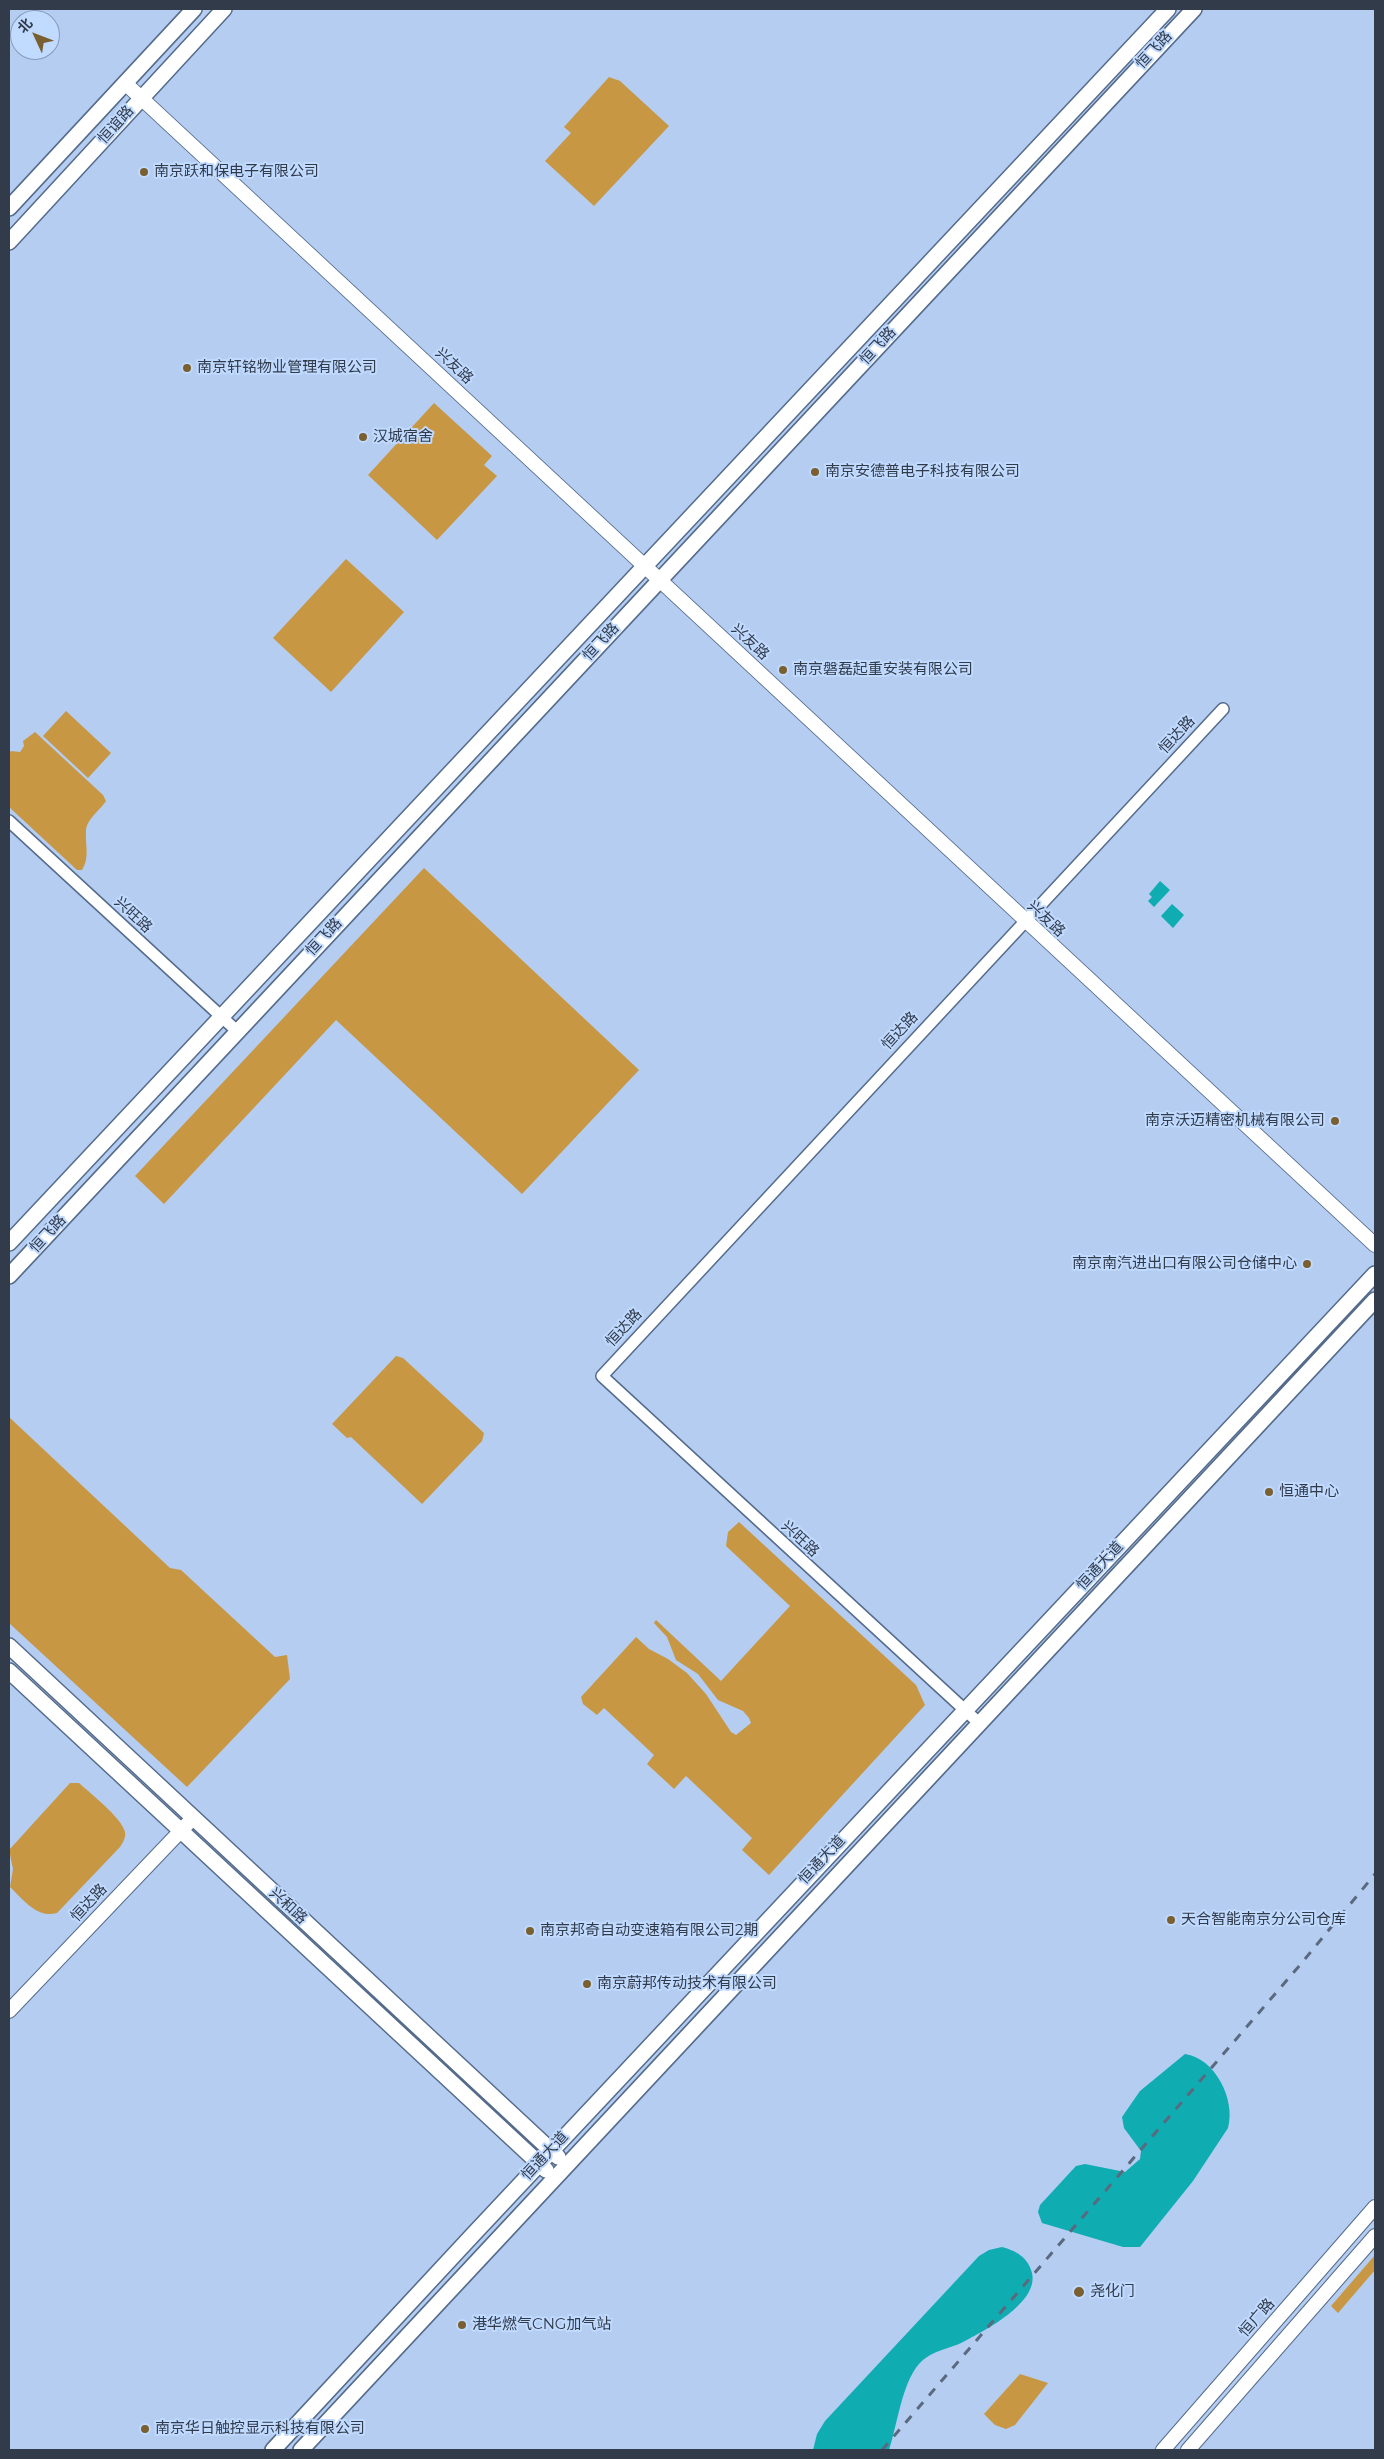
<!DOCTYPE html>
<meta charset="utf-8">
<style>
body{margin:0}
#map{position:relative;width:1384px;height:2459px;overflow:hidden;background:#b4cdf1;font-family:Montserrat,"Noto Sans SC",sans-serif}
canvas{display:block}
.frame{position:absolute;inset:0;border:10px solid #313b4a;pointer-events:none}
.north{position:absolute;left:10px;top:10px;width:50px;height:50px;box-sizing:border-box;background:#c1daff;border:1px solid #879ab7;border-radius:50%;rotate:313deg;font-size:14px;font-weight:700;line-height:20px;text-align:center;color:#313b4a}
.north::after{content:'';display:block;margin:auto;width:18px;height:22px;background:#7a5f31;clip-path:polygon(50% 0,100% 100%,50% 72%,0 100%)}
</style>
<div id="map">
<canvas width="1384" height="2459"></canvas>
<div class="frame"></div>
<div class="north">北</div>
</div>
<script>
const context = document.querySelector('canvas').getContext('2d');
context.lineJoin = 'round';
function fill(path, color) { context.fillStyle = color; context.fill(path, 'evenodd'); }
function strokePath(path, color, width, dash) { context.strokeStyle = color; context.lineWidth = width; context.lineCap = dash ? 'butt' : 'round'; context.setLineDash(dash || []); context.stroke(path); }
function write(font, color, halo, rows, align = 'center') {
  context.font = font + ' Montserrat,"Noto Sans SC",sans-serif'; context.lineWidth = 4; context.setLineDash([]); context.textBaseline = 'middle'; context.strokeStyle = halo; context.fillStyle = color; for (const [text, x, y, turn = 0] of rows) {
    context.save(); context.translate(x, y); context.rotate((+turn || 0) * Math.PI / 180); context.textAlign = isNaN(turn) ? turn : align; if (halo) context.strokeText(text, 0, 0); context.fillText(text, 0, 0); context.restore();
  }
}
const green = new Path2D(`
 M609,77l11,4 49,45 -75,80 -49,-45 26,-28 -7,-6z
 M434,403l58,53 -8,9 13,11 -60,64 -69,-65z
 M346,559l58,53 -73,80 -58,-54z
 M66,711l45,42 -23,25 -45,-42z
 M35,732l68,63 3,6c-6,9 -20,19 -20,30 -1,14 4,26 -4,39h-5l-68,-63v-54l2,-2 9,1 4,-6 -1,-5z
 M424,868l215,202 -117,124 -186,-174 -172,184 -29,-28z
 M396,1356l7,2 81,75 -2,8 -60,63 -71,-67 -4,1 -15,-14z
 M9,1417l161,151 11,2 94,87 12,-2 3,24 -103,108 -178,-164z
 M739,1522l177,163 9,20 -156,170 -27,-25 10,-12 -66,-62 -12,13 -27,-25 7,-9 -50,-47 -7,7 -14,-11 -2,-7 55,-60 13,12 19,10 19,14 19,21 25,38 5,3 15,-12 -2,-5 -6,-7 -25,-11 -20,-26 -22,-14 -9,-23 -13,-14 2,-3 65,61 69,-75 -64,-60 2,-14z
 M70,1783h9c12,11 42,34 46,49 1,6 -2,10 -5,15l-63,66c-20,6 -34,-14 -47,-26l3,-18 -4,-19z
 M1375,2255v15l-37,43 -7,-7z
 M1020,2374l28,9 -33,42 -9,4 -11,-4 -11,-11z`);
const water = new Path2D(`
 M1160,881l10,9 -16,17 -6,-6 4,-4 -3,-3z
 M1172,904l12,11 -11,13 -12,-12z
 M1185,2054c30,4 51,46 43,74l-35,53 -53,66h-17l-81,-24 -4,-11 2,-7 36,-39 9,-2 40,8 15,-13 1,-8 -17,-23 -2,-11 18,-26z
 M1002,2247c14,4 26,10 30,26 7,30 -48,58 -69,69 -16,8 -31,8 -44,22 -17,19 -22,62 -30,86h-76l4,-16 8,-13 154,-165 10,-6z`);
const minor = new Path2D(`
 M9,821l228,210
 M979,1723l-377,-347 621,-667`);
const tertiary = new Path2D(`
 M125,83l1250,1162
 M9,2011l184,-193
 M1163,2450l212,-243
 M1188,2450l187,-214`);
const secondary = new Path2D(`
 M9,208l185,-199
 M9,242l215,-233
 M9,1243l1159,-1234
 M9,1276l1185,-1267
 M9,1646l549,511
 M9,1671l537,499
 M273,2450c365,-394 733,-785 1102,-1176
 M301,2450l1074,-1150`);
const rail = new Path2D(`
 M882,2450l418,-485 75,-91`);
const markers = [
 [144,172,5,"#7a5f31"],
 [187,368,5,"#7a5f31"],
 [363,437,5,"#7a5f31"],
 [815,472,5,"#7a5f31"],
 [783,670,5,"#7a5f31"],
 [1335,1121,5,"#7a5f31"],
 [1307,1264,5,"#7a5f31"],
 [1269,1492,5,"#7a5f31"],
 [1171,1920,5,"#7a5f31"],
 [530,1931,5,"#7a5f31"],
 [587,1984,5,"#7a5f31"],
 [1079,2292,6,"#7a5f31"],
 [462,2325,5,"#7a5f31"],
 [145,2429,5,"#7a5f31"]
];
const streetNames = [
 ["恒飞路",1154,50,-47],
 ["恒谊路",116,125,-48],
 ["恒飞路",878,346,-47],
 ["兴友路",454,366,43],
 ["恒飞路",601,642,-47],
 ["兴友路",750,642,43],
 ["恒达路",1177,735,-47],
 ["兴旺路",133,915,43],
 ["兴友路",1046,919,43],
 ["恒飞路",324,937,-47],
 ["恒达路",900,1031,-47],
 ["恒飞路",48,1234,-47],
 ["恒达路",624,1328,-47],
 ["兴旺路",800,1539,43],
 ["恒通大道",1100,1566,-47],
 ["恒通大道",822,1860,-47],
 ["恒达路",89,1903,-47],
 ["兴和路",288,1906,43],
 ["恒通大道",545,2156,-47],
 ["恒广路",1257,2318,-49]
];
const poiNames = [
 ["南京跃和保电子有限公司",154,172],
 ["南京轩铭物业管理有限公司",197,368],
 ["汉城宿舍",373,437],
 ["南京安德普电子科技有限公司",825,472],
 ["南京磐磊起重安装有限公司",793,670],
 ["南京沃迈精密机械有限公司",1325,1121,"right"],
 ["南京南汽进出口有限公司仓储中心",1297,1264,"right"],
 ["恒通中心",1279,1492],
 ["天合智能南京分公司仓库",1181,1920],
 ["南京邦奇自动变速箱有限公司2期",540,1931],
 ["南京蔚邦传动技术有限公司",597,1984],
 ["尧化门",1090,2292],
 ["港华燃气CNG加气站",472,2325],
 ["南京华日触控显示科技有限公司",155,2429]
];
fill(green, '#c89743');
fill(water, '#0facb1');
strokePath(minor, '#556b8b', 14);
strokePath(tertiary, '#556b8b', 16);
strokePath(secondary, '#556b8b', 18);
strokePath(minor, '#fff', 11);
strokePath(tertiary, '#fff', 14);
strokePath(secondary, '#fff', 15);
strokePath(rail, '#5a697e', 3, [9, 9]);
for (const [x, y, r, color] of markers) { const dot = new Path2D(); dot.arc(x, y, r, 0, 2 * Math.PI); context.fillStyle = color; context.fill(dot); strokePath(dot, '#c1daff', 2); }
write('15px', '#313b4a', '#c1daff', streetNames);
write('15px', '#313b4a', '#c1daff', poiNames, 'left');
</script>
